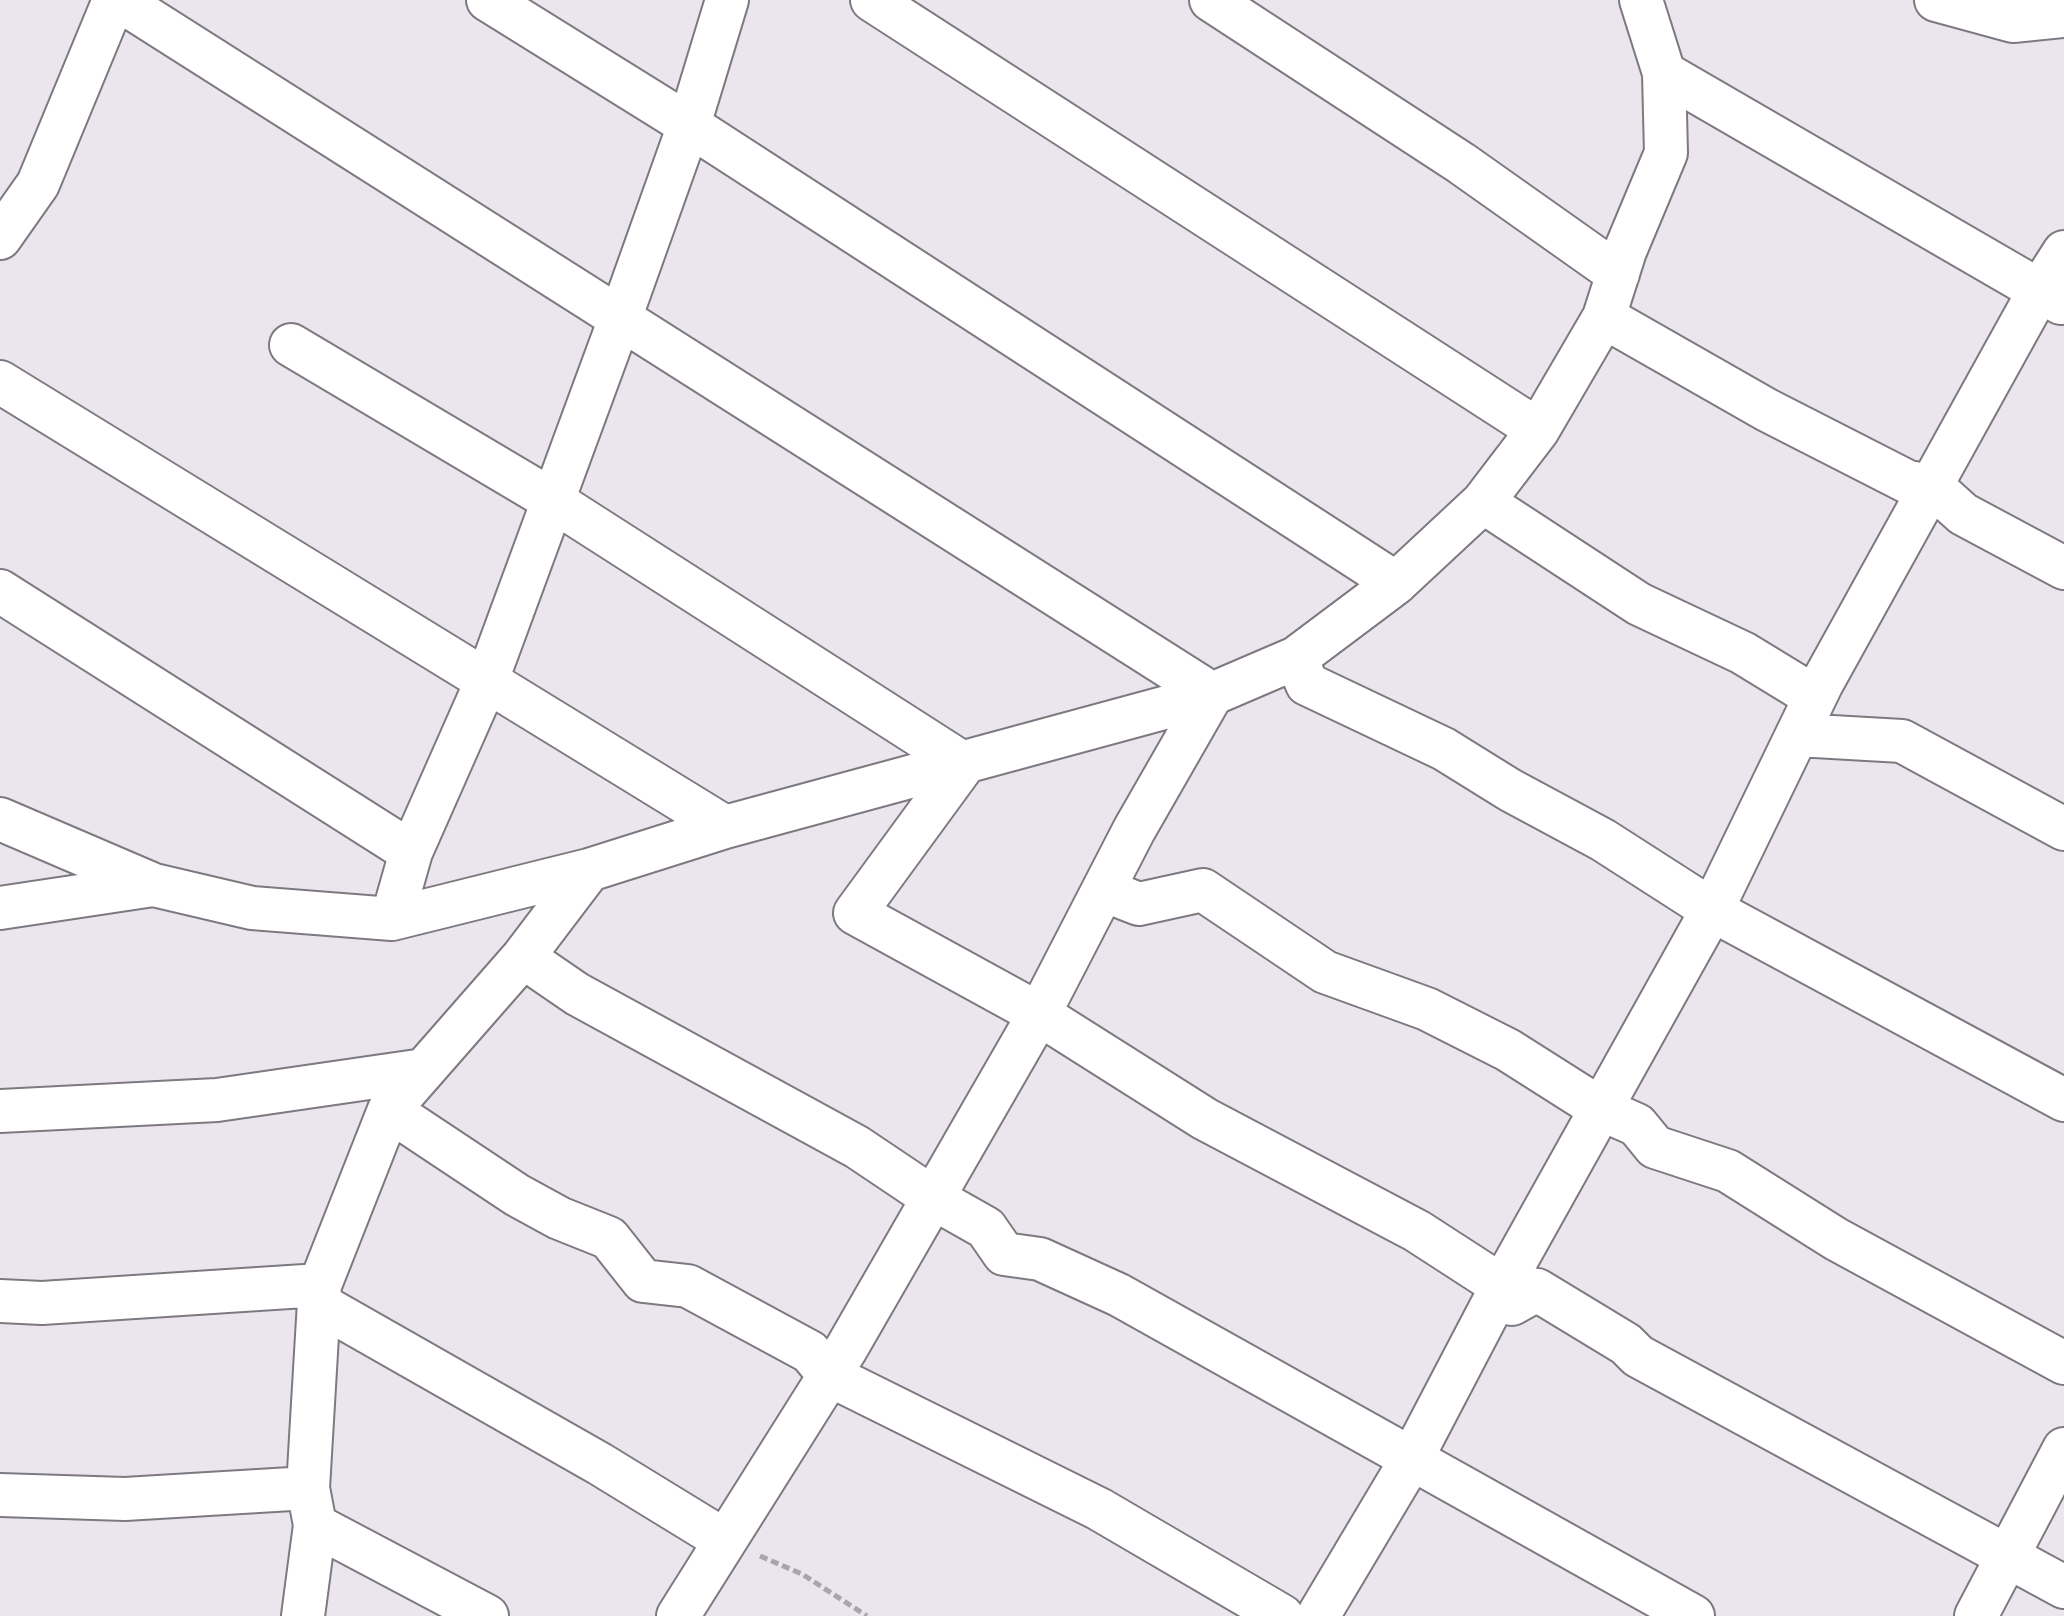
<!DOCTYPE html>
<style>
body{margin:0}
canvas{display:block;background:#ebe6ee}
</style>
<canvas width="2064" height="1616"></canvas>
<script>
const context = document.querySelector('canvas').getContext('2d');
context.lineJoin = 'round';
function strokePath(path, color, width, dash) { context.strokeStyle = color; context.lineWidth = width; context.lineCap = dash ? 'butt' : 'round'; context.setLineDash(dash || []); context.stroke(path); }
const path = new Path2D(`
 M760,1556l42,18 65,42`);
const minor = new Path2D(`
 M119,0l1093,694 -78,136 -95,184 -193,335 -168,267
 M488,0l201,125 707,458
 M872,0l666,430
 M1211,0l250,163 157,111
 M1936,0l77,21 51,-5
 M1664,73l397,230
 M0,238l38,-54 76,-184
 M1604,317l163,93 141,72 24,4 31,28 101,54
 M291,345l261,155 412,264 -109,149 184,101 166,105 212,112 85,55 10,18 25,-14 89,54 12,12 426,231
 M0,382l725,445
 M1483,502l156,102 104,49 72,44
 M0,591l411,261
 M1296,658l11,26 137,65 66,41 93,50 109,70 352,190
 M1797,735l105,6 162,88
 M0,819l154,66 98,23 140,11 197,-49 136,-43 446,-121 41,-12 84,-36 100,-75 87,-81 55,-72 66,-113 21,-66 41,-98 -2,-80 -23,-73
 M1103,890l36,14 64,-14 122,82 102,37 81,41 93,59 36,16 18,22 73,24 108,68 228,124
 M0,908l153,-23
 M392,919l19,-67 76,-172 134,-364 68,-191 38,-125
 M523,957l54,37 280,153 76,51 53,30 18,26 36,5 79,36 574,321
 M389,1110l128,85 42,23 50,20 34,43 45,5 122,66 19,23 270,134 183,107
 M0,1111l217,-11 207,-30
 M0,1301l42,2 278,-18
 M319,1304l281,160 124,76
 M0,1495l125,4 183,-11
 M315,1525l172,91
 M303,1616l12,-91 -7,-37 12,-203 69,-175 134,-153 66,-87
 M1318,1616l93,-156 91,-174 210,-376 110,-227 217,-392 25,-39
 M1976,1616l88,-167`);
strokePath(minor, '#7e7981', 46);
strokePath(path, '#a9a5ab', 5, [8, 4]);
strokePath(minor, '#fff', 42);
</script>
